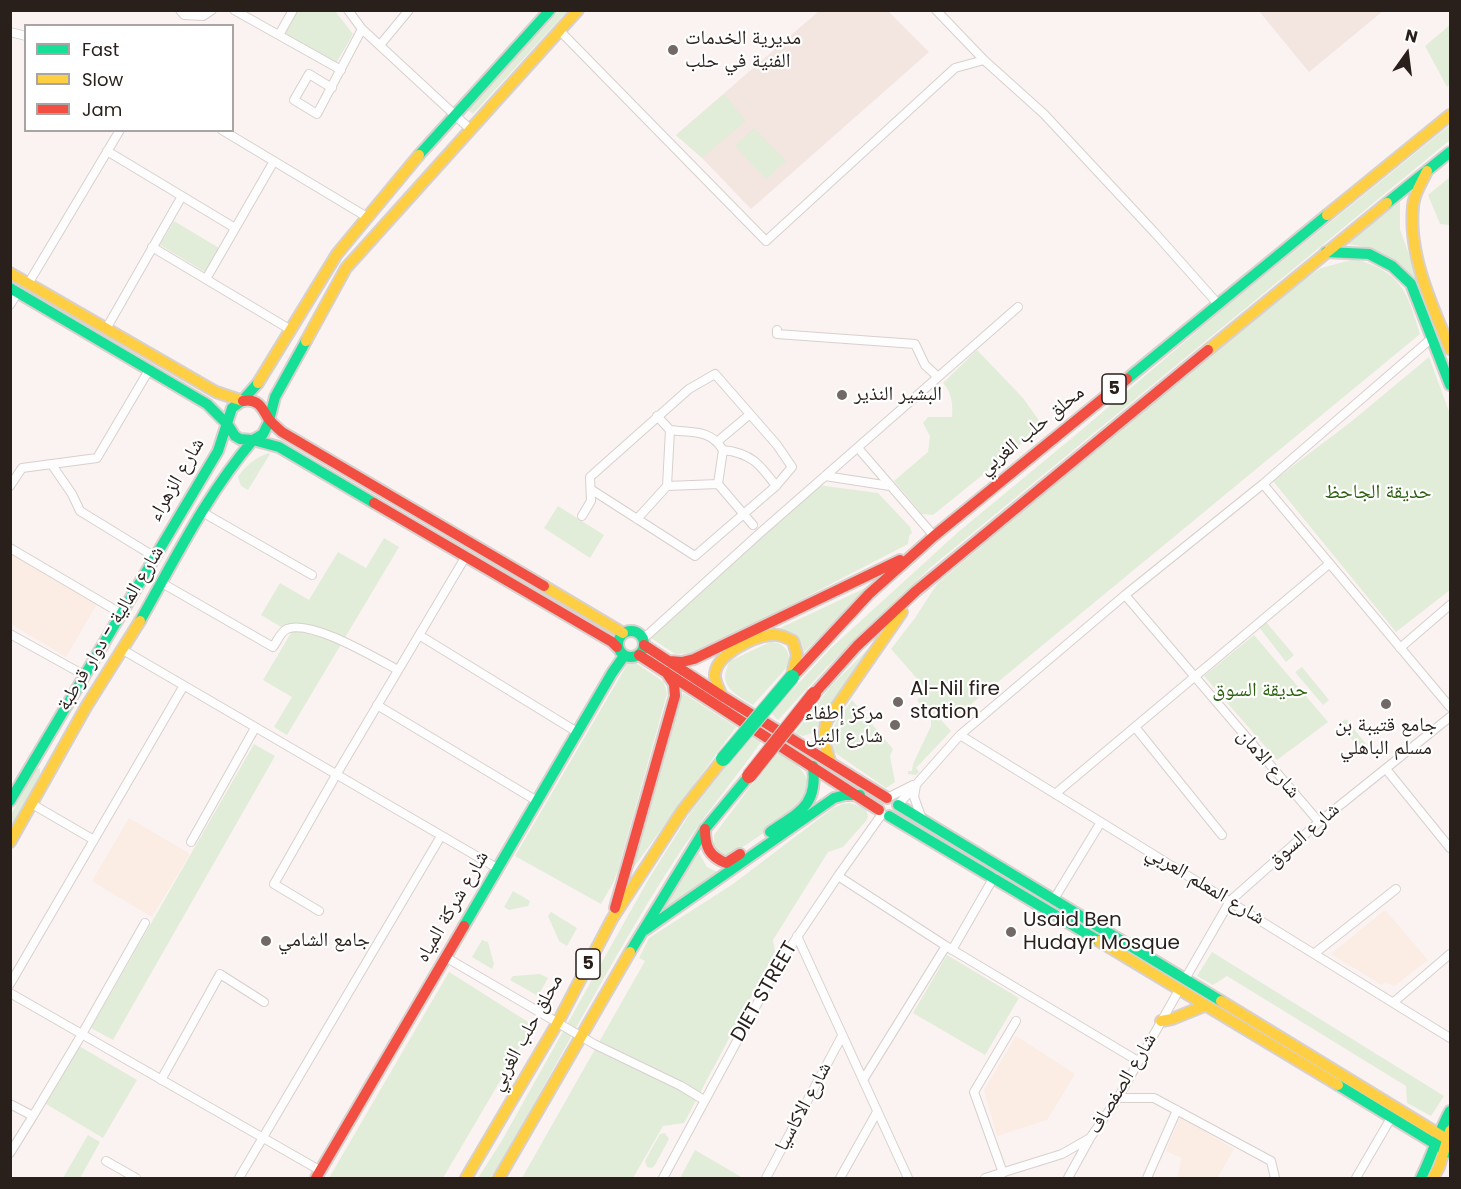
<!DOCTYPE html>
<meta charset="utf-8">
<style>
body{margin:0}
#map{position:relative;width:1461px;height:1189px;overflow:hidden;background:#faf3f2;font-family:Poppins,sans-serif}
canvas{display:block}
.frame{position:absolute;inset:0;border:12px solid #291f1b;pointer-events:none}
.legend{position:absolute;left:24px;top:24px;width:210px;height:108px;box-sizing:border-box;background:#fff;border:2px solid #a9a5a4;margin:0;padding:8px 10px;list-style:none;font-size:18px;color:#291f1b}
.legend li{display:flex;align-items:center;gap:12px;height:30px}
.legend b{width:30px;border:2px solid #a9a5a4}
.north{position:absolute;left:1377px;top:24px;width:60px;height:60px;-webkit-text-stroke:4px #fff;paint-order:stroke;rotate:14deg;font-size:16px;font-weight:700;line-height:24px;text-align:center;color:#291f1b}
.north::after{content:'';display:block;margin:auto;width:21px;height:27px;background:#291f1b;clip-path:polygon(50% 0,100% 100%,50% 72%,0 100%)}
</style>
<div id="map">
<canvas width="1461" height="1189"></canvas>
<div class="frame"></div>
<ul class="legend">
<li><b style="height:8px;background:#16e098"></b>Fast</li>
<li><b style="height:8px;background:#ffcf43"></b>Slow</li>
<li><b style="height:8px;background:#f24e42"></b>Jam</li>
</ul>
<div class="north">N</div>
</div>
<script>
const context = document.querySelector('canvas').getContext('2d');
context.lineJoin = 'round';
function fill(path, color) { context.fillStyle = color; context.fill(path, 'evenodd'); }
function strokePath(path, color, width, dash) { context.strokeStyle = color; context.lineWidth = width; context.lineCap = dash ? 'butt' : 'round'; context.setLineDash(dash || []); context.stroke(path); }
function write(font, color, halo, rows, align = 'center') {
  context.font = font + ' Poppins,"Noto Naskh Arabic",sans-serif'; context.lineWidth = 4.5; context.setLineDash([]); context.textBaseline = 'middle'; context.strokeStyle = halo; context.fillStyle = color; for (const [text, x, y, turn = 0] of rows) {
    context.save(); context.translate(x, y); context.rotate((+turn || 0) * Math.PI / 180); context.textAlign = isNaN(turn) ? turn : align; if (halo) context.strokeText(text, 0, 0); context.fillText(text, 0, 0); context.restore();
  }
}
const built = new Path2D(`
 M819,11h69l41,41 -178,157 -49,-51 -26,-23z
 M1259,11h124l-74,61z`);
const education = new Path2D(`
 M11,553l86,51 -31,53 -55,-33z
 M129,818l61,36 -38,63 -60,-36z
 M1385,910l43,50 -34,26 -9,-4 -3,3 -51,-31z
 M1016,1036l59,38 -28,46 -50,16 -13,-46z
 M1180,1117l54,32 -17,29h-40l5,-20 -16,-7z`);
const green = new Path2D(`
 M296,11h39l18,23 -19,33 -50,-29v-6z
 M559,11h8l-94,103 -5,-4z
 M1450,25v59l-3,3 -22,-41z
 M724,94l22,27 -44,37 -26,-23z
 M1450,125v15l-520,428 -102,98 -50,54 -7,-7 60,-65 126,-115 121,-100 144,-123z
 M754,128l32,33 -20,18 -31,-33z
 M1450,177v48l-10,-1 -12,-29z
 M1400,202v27l19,54c-26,-25 -35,-35 -73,-39z
 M174,221l45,27 -14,24 -45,-27z
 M1355,259c46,13 52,32 65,75l-467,385 -5,-5 -7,6 10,11 -35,37 3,4 -3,3 -8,-1v-3h4l1,-7 18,-38v-6l-14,-20 10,-10 -36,-41 24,-31 22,-34 340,-287 44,-29z
 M977,350l46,48 20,28 -110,89 -11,-1 -28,-33 34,-29 2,-16 -7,-13 5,-6h24c1,-13 0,-24 -9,-34z
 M1429,357l21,57v176l-54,42 -123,-151 79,-60z
 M268,453l2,1 -22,36 -7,-4 -3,-9c8,-12 16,-18 30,-24z
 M818,485l60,8 32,34 2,6 -3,3 -1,8 -210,109 -23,1 -24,-16z
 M558,506l46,29 -14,23 -46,-30z
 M384,538l15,9 -112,188 -13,-8 18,-30 -29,-17 28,-47 -30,-18 19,-32 29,17 29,-48 28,16z
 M874,584l-72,70 -26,-24z
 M1266,622l28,33 -8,7 -27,-35z
 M888,629l-73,103 -12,4 -8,-3 36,-47z
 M1254,635l74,87 -51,38 -73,-84z
 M770,642c14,0 21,10 19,23l-36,40c-18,-11 -37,-19 -23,-44z
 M633,661l31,21 3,12 -49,176 -5,13 -12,21 -86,-48 113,-193z
 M1302,667l27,33 -6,5 -28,-33z
 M683,693l53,34 -105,144z
 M852,700l41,49 -3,7 5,26 -9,6 -55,-38c-3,-24 8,-31 21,-50z
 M1346,719l24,30 -6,5 -25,-30z
 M751,734l10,8c-26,37 -56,72 -81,110 -69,105 -125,219 -189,326h-13l23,-36 147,-262 42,-67z
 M254,744l21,12 -162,284 -22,-12z
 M777,751c16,11 31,19 33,40l-29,30 -50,34h-7l-10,-7v-13z
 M40,768v6l-29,54v-13l24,-45z
 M850,803l16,5 2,9 -2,4 -23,26 -15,5 -55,88 2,12 -91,171 -21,3 -30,52h-111l123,-217 -6,-3 10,-20 84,-54 100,-76 9,-4z
 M699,853l8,14 15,7 -60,38z
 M513,891l17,10 -2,5 -19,4 -5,-3z
 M551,912l26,16 -10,18 -8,-5 -11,-25z
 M482,940l6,2 6,22 -2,5 -20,-12z
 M1212,952l232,144 -13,20 -24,-13 -1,-17 -179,-110 -14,9 -16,-9z
 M947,955l72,43 -34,57 -72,-42z
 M449,972l84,53 -90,153h-114z
 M540,974l8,4 -10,18 -28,-16 3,-4z
 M79,1046l58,34 -34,58 -57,-34z
 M665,1133l4,6 -14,26 -3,3 -5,-1 -2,-6 15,-27z
 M88,1135l12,7 -20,36h-17z
 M695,1150l48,28h-63z`);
const street = new Path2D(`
 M180,10l4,5 19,1 9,-6
 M234,10l107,60
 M348,10l14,19 108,100
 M936,10l48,50 60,54 111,119 63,71
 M560,31l206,210 189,-173 29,-8
 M10,32l16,4
 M279,35l14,-25
 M380,45l29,-35
 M332,88l-23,-14 -15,26 23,14 45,-85
 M222,130l145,87
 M107,151l128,77
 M152,247l139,83
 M206,279l68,-118
 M28,284l92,-154
 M10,305l8,-13
 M106,329l76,-133
 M777,330v4l138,10 10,21 13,12
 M657,416l13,14
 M670,430c23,3 40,-1 53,20l-5,34 -51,2z
 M718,441l31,-26
 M858,448l76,88
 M723,450c28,3 37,14 53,36
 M52,465l20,29 8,17 75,46
 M825,476l65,10
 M718,484l35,41
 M1263,484l187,223
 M10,486l12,-18 75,-10 52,-88
 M202,512l110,63
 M582,516l9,-15 -1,-24 99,-88 26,-15 62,71 15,22 -16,19 -81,70 -103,-66
 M637,519l30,-33
 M10,548l112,66
 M162,583l111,64c4,-5 7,-15 14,-18 24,-10 88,29 111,41
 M1125,595l194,227
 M10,634l74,41
 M419,635l158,97
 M643,639l117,-106 258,-226
 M1400,648l50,-43
 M123,650l374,218
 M377,705l160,96
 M1135,727l87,108
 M960,735l490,303
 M1386,769l64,79
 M916,785l-2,12 8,22
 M1055,794l274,-230
 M887,798l26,-13
 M32,804l62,36
 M898,805l62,-70 165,-140 138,-111 169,-146
 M191,842l64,-114
 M838,876l108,70 192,115
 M1054,899l47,-77
 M319,911l-45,-27 62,-109 130,-219
 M797,936l111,242
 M952,950l42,-73
 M1315,953l81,-64
 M447,958l147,86 87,42 23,14
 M1185,979l45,-78 89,-79 131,-105
 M10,984l173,-297
 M10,993l311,178
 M1395,1001l55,-47
 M161,1080l59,-106 44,28
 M863,1080l83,-134
 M1118,1098h36l117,63 4,17
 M10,1104l23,12 49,-82 63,-111
 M10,1153l23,-37
 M106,1161l30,17
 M1003,1173l-29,-81 42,-71
 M239,1178l202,-342
 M663,1178l114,-211 61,-91 44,-62
 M766,1178l76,-142
 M840,1178l37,-66
 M985,1178l77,-24 28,-16
 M1068,1178l22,-40 28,-40 61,-108
 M1147,1178l30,-68
 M1356,1178l35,-60`);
const fast = new Path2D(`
 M419,155l131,-145
 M1387,203l63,-51
 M1326,252l43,2 23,12 19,18 39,101
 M10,288l197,116 21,21 7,11 5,3 13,1 10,-6 5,-10 7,-27 31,-56
 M1127,379l200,-164
 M140,621c35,-62 67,-127 113,-181l26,7 95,56
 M618 644a13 13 0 1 1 26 0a13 13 0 1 1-26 0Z
 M10,801l208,-350 14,-43 10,-7 16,-18
 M898,805l323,196
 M889,816l210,125
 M770,832c29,-20 48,-26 43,-66
 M464,926l148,-253 12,-17
 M645,930l189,-132 11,-3h15
 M630,952l75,-123 44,-53
 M1338,1085l112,68
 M1421,1178c11,-22 17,-45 29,-67`);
const slow = new Path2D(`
 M1427,171c-5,11 -13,22 -14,35 -5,49 19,99 37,143
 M1327,215l123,-100
 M10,273l206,119 27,9
 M306,341l40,-73 232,-258
 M1208,350l179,-147
 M258,383l79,-129 82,-99
 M544,586l79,47
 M722,696c-3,-7 -8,-15 -7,-22 2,-20 38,-37 55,-39 9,-1 15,2 23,6l4,14 -5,20
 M830,761l-6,-19 2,-20 76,-110
 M10,842l76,-135 54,-86
 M1099,941l239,144
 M1221,1001l229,140
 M1161,1021l11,-2 32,-13
 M466,1178l92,-156 54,-103 70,-108 41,-52
 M499,1178l131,-226
 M1433,1178l6,-11 11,-36`);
const jam = new Path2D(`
 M243,401c14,-3 19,6 25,17 3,5 10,10 14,14l262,154
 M374,503l238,139 5,5
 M644,645l78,51 165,102
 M639,655l240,155
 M669,661l13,1 12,-3 206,-99
 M792,677l77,-83 65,-58 193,-157
 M814,694l43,-48 59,-55 292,-241
 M705,829c0,18 4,27 21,34l14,-9
 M615,908l60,-212 -1,-12 -8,-12
 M316,1178l148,-252`);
const fastBridge = new Path2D(`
 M723,759l69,-82`);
const jamBridge = new Path2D(`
 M749,776l65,-82`);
const markers = [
 [673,50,6,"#726966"],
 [842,395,6,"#726966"],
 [898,702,6,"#726966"],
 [1386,704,6,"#726966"],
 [895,725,6,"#726966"],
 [1011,932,6,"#726966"],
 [266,941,6,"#726966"]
];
const shields = [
 [1114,389,24],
 [588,964,24]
];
const shieldNames = [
 ["5",1114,389],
 ["5",588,964]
];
const poiNames = [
 ["مديرية الخدمات",685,39],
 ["الفنية في حلب",685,62],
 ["البشير النذير",854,395],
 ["Al-Nil fire",910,690],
 ["station",910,713],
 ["مركز إطفاء",883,714,"right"],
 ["شارع النيل",883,737,"right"],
 ["جامع قتيبة بن",1386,726,"center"],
 ["مسلم الباهلي",1386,749,"center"],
 ["Usaid Ben",1023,921],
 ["Hudayr Mosque",1023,944],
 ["جامع الشامي",278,941]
];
const streetNames = [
 ["محلق حلب الغربي",1032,431,-39],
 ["شارع الزهراء",177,480,-60],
 ["شارع المالية - دوار قرطبة",111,629,-59],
 ["شارع الامان",1268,764,49],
 ["شارع السوق",1304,836,-41],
 ["شارع المعلم العربي",1205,886,31],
 ["شارع شركة المياه",453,907,-60],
 ["DIET STREET",765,992,-60],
 ["محلق حلب الغربي",527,1033,-61],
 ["شارع الصفصاف",1123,1084,-59],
 ["شارع الاكاسيا",804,1107,-62]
];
const parkNames = [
 ["حديقة الجاحظ",1378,493],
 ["حديقة السوق",1260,691]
];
fill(built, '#f3e5e0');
fill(education, '#fbece4');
fill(green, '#e1edd8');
strokePath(street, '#d8d0cd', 10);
strokePath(fast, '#d8d0cd', 14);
strokePath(slow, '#d8d0cd', 14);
strokePath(jam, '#d8d0cd', 14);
strokePath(street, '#fefdfd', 8);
strokePath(fast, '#16e098', 10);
strokePath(slow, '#ffcf43', 10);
strokePath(jam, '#f24e42', 10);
strokePath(fastBridge, '#d3cecd', 16, []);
strokePath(jamBridge, '#d3cecd', 16, []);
strokePath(fastBridge, '#16e098', 14);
strokePath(jamBridge, '#f24e42', 14);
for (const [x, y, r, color] of markers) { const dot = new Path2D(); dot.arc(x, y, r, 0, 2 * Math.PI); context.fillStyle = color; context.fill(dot); strokePath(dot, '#fff', 2); }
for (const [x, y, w] of shields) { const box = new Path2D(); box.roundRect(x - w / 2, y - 15, w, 30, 4.5); context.fillStyle = '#fff'; context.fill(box); strokePath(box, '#291f1b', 1.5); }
write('bold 18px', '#291f1b', null, shieldNames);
write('20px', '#291f1b', '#fff', poiNames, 'left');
write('20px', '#291f1b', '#fff', streetNames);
write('20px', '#2a5f0d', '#fff', parkNames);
</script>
